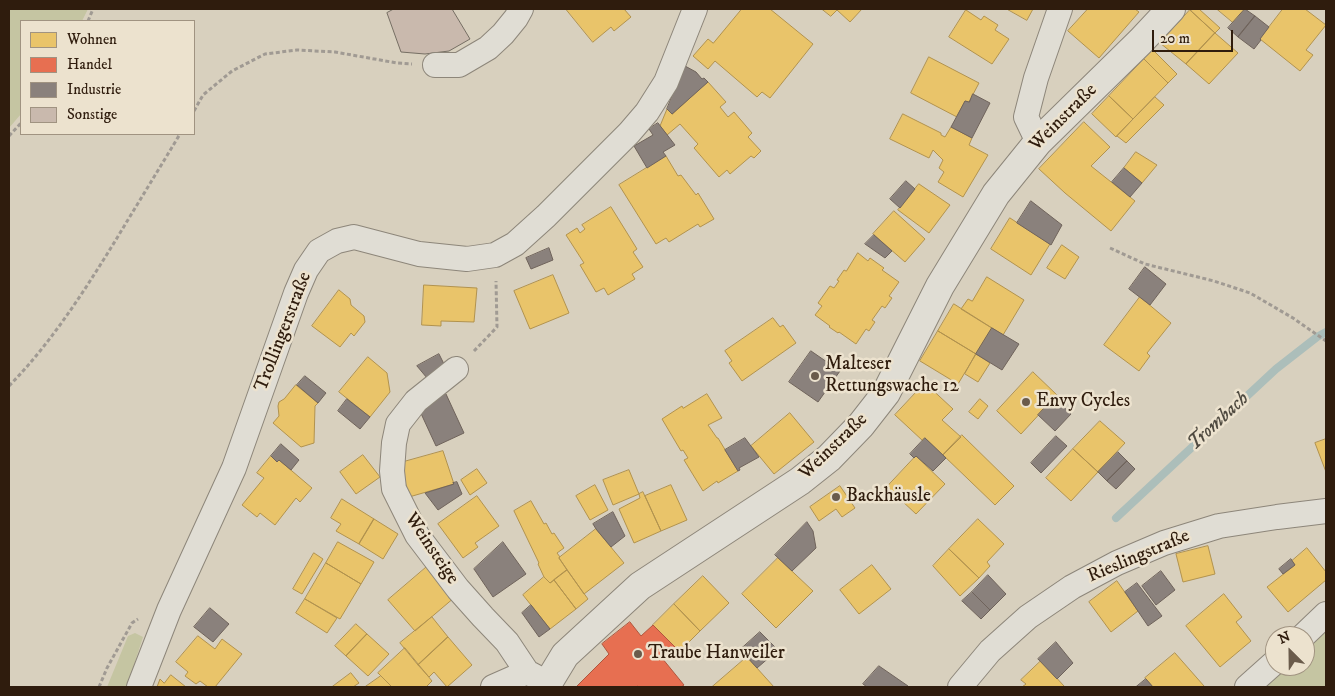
<!DOCTYPE html>
<meta charset="utf-8">
<style>
body{margin:0}
#map{position:relative;width:1335px;height:696px;overflow:hidden;background:#d8d0be;font-family:"IM FELL DW Pica",serif}
canvas{display:block}
.frame{position:absolute;inset:0;border:10px solid #2f1c0d;pointer-events:none}
.legend{position:absolute;left:20px;top:20px;width:175px;height:115px;box-sizing:border-box;background:#ece2ce;border:1px solid #a09381;margin:0;padding:6px 9px;list-style:none;font-size:15px;color:#2f1c0d}
.legend li{display:flex;align-items:center;gap:10px;height:25px}
.legend b{width:25px;border:1px solid #a09381}
.north{position:absolute;left:1265px;top:626px;width:50px;height:50px;box-sizing:border-box;background:#ece2ce;border:1px solid #a09381;border-radius:50%;rotate:337deg;font-size:14px;font-weight:700;line-height:20px;text-align:center;color:#2f1c0d}
.north::after{content:'';display:block;margin:auto;width:18px;height:22px;background:#6a5b4b;clip-path:polygon(50% 0,100% 100%,50% 72%,0 100%)}
.scale{position:absolute;left:1152px;top:30px;width:81px;height:22px;box-sizing:border-box;border:2px solid #2f1c0d;border-top:0;padding-left:6px;font-size:15px;line-height:18px;white-space:nowrap;color:#2f1c0d;-webkit-text-stroke:4px #ece2ce;paint-order:stroke}
</style>
<div id="map">
<canvas width="1335" height="696"></canvas>
<div class="frame"></div>
<ul class="legend">
<li><b style="height:14px;background:#e9c46a"></b>Wohnen</li>
<li><b style="height:14px;background:#e76f51"></b>Handel</li>
<li><b style="height:14px;background:#8a817c"></b>Industrie</li>
<li><b style="height:14px;background:#c9b9ad"></b>Sonstige</li>
</ul>
<div class="north">N</div>
<div class="scale">20 m</div>
</div>
<script>
const context = document.querySelector('canvas').getContext('2d');
context.lineJoin = 'round';
function fill(path, color) { context.fillStyle = color; context.fill(path, 'evenodd'); }
function strokePath(path, color, width, dash) { context.strokeStyle = color; context.lineWidth = width; context.lineCap = dash ? 'butt' : 'round'; context.setLineDash(dash || []); context.stroke(path); }
function write(font, color, halo, rows, align = 'center') {
  context.font = font + ' "IM FELL DW Pica",serif'; context.lineWidth = 5; context.setLineDash([]); context.textBaseline = 'middle'; context.strokeStyle = halo; context.fillStyle = color; for (const [text, x, y, turn = 0] of rows) {
    context.save(); context.translate(x, y); context.rotate((+turn || 0) * Math.PI / 180); context.textAlign = isNaN(turn) ? turn : align; if (halo) context.strokeText(text, 0, 0); context.fillText(text, 0, 0); context.restore();
  }
}
const green = new Path2D(`
 M9,9h79l-6,12h-61v93l-12,14z
 M1326,623v64h-69l23,-21h25v-23z
 M135,633l8,4 -16,50h-20l21,-51z`);
const homes = new Path2D(`
 M566,9h58l7,8 -17,14 -3,-4 -18,15z
 M742,9h28l43,35 -43,54 -8,-6 -5,5 -42,-36 -7,8 -15,-13 15,-17 5,4z
 M822,9h40l-12,13 -13,-12 -6,6z
 M1007,9h26l-6,11z
 M1088,9h47l4,3 -40,46 -31,-27z
 M1193,9h6l21,19 -5,5 -24,-22z
 M1217,9h28l-11,14z
 M1283,9h22l21,16 -20,25 7,5 -13,16 -40,-32z
 M966,10l15,10 3,-4 14,9 -3,5 14,9 -17,25 -43,-27z
 M1190,10l25,23 -29,31 -26,-21z
 M1215,33l23,20 -29,31 -23,-20z
 M1153,50l24,24 -9,9 -24,-24z
 M929,57l50,26 -10,19 -4,-1 -8,16 -46,-24z
 M1144,59l24,24 -35,36 -24,-23z
 M708,82l18,20 -6,5 8,10 6,-5 18,21 -4,4 13,14 -7,7 -3,-2 -21,18 -3,-4 -8,7 -25,-29 4,-4 -18,-20 -13,11 -7,-9 7,-17 5,5z
 M1109,96l24,23 -17,18 -24,-23z
 M1155,97l9,8 -38,38 -9,-7z
 M903,114l38,19v2l4,2 6,-10 21,11 -3,7 19,10 -25,42 -25,-15 6,-10 -5,-4 4,-8 -10,-10 -4,8 -39,-19z
 M1084,122l26,25 -19,19 44,35 -24,30 -46,-38 -26,-24z
 M1136,152l21,13 -15,18 -18,-15z
 M666,156l12,20 3,-1 15,20 2,-2 16,26 -14,8 -2,-3 -29,18 -3,-4 -10,6 -37,-59z
 M919,184l31,21 -21,28 -31,-23z
 M611,207l26,42 -4,3 10,15 -11,7 3,5 -27,16 -4,-7 -8,4 -16,-27 4,-2 -18,-28 11,-7 3,5 5,-4 -3,-4z
 M894,211l31,28 -20,23 -32,-28z
 M1010,218l40,26 -19,31 -40,-26z
 M1062,245l17,12 -14,22 -18,-11z
 M858,253l10,8 2,-3 14,10 -2,2 17,12 -10,14 3,2 -7,10 -3,-2 -10,14 3,2 -6,9 -3,-2 -10,15 -17,-12 -1,1 -9,-6 1,-1 -15,-11 7,-9 -4,-3 12,-17 4,2 5,-7 -2,-1 7,-10 2,1z
 M553,275l16,38 -39,16 -16,-38z
 M987,277l37,23 -21,35 -42,-26 7,-10 4,2z
 M424,285l53,3 -3,34 -33,-1v5l-19,-1z
 M339,290l11,9 1,6 13,11 1,6 -11,14 -3,-3 -11,14 -28,-21z
 M1140,297l31,26 -24,30 3,3 -11,15 -35,-26z
 M954,304l38,24 -16,26 -38,-23z
 M773,318l7,9 3,-2 13,18 -54,38 -13,-18 3,-2 -7,-10z
 M938,331l38,23 -18,30 -38,-23z
 M976,354l14,9 -12,19 -13,-8z
 M368,357l19,16 3,19 -20,25 -31,-25z
 M1033,372l24,23 -36,39 -24,-23z
 M925,383l28,26 -11,11 19,17 -18,18 -18,-17 -2,3 -28,-26z
 M296,385l22,18 -3,3 -1,37 -13,4 -28,-24 6,-7 -1,-10 1,-4 5,-3z
 M707,394l15,24 -14,7 9,13h1l20,33 -20,12 -1,-2 -14,10 -19,-31 4,-2 -5,-8 -2,1 -19,-32 20,-13 1,2z
 M980,399l8,7 -10,13 -9,-7z
 M790,413l24,29 -40,32 -23,-28z
 M1100,421l25,22 -27,29 -25,-23z
 M962,435l52,51 -19,19 -52,-50z
 M1326,439v33l-11,-29z
 M1073,449l25,23 -27,29 -25,-23z
 M443,451l11,33 -45,13 -9,-34z
 M363,455l17,22 -24,17 -16,-22z
 M271,456l6,6 2,-2 33,28 -12,14 -4,-4 -21,27 -15,-12 -3,4 -15,-12 22,-27 -7,-5z
 M916,456l29,28 -29,30 -29,-27z
 M477,469l10,14 -17,12 -9,-15z
 M629,470l10,24 -26,11 -10,-25z
 M595,485l13,25 -18,10 -14,-24z
 M671,485l16,35 -26,11 -16,-35z
 M840,486l15,22 -13,9 -6,-8 -17,12 -9,-14z
 M643,492l18,39 -27,12 -15,-34 21,-11 -1,-4z
 M477,496l22,30 -24,17 3,4 -15,11 -25,-34z
 M342,499l32,20 -15,25 -23,-13 5,-7 -10,-6z
 M531,501l13,23 2,-1 6,11 2,-1 10,15 -7,5 3,4 -1,1 8,12 -17,13 -6,-6 -6,-13 1,-1 -25,-52z
 M374,519l24,15 -15,25 -24,-15z
 M978,519l26,25 -17,18 3,4 -11,12 -30,-29z
 M596,529l28,34 -40,31 -25,-36z
 M338,542l36,20 -13,22 -35,-21z
 M1208,546l7,28 -32,8 -7,-28z
 M1307,548l19,24v8l-38,32 -21,-25 28,-22 -3,-4z
 M949,549l30,29 -19,18 -27,-30z
 M314,553l9,6 -21,35 -9,-5z
 M778,558l35,33 -37,37 -34,-34z
 M326,563l35,21 -21,35 -35,-20z
 M429,565l26,32 -40,34 -27,-31z
 M872,565l19,24 -32,25 -19,-24z
 M567,570l21,29 -12,10 -22,-29z
 M703,576l26,27 -29,28 -26,-27z
 M544,577l6,6 4,-3 22,29 -26,20 -27,-34z
 M1117,581l21,30 -27,21 -22,-30z
 M1224,594l18,23 -6,5 15,19 -31,26 -34,-41z
 M305,599l32,19 -10,15 -31,-20z
 M674,604l26,27 -21,21 -26,-27z
 M432,617l16,20 -30,28 -18,-22z
 M356,624l11,10 -21,22 -11,-10z
 M367,634l22,20 -21,22 -22,-20z
 M198,636l17,13 7,-10 20,15 -27,33h-7l-8,-6 -4,3 -11,-8 3,-4 -12,-10z
 M448,637l24,28 -25,22 -13,-15 -5,5 -11,-12z
 M405,648l27,33 -6,6h-34l-14,-14z
 M1175,653l29,33 -2,1h-49l-8,-9z
 M747,657l27,30h-62z
 M1041,661l23,25 -2,1h-40l4,-3 -5,-4z
 M351,673l8,10 -6,4h-21z
 M171,675l15,12h-29l3,-8 4,4z
 M381,676l11,11h-27z`);
const shops = new Path2D(`
 M630,622l11,14 12,-11 25,25 -5,5 -3,-3 -8,6 22,27 -3,2h-42l-1,-1 -2,1h-60l33,-33 -7,-10z`);
const industry = new Path2D(`
 M1245,9l10,7 -17,21 -10,-9z
 M1255,16l14,11 -9,12 1,1 -7,9 -16,-12z
 M685,66l11,6 6,7 2,-1 4,4 -36,32 -5,-5z
 M973,94l17,9 -18,35 -21,-11 14,-26 4,1z
 M658,123l17,22 -12,7 3,4 -19,12 -13,-22 19,-11 -4,-6z
 M1124,168l18,15 -12,14 -18,-15z
 M906,181l9,8 -15,19 -10,-9z
 M1031,201l31,24 -11,20 -34,-22z
 M874,235l18,16 -7,7 -20,-14z
 M549,248l4,12 -22,9 -5,-11z
 M1145,267l21,17 -16,21 -21,-16z
 M992,328l27,16 -17,26 -26,-16z
 M811,351l29,20 -22,31 -29,-20z
 M439,354l6,12 -18,12 -10,-12z
 M305,376l21,17 -8,10 -21,-18z
 M446,394l18,39 -28,13 -18,-39z
 M1054,398l17,16 -16,17 -17,-16z
 M347,399l23,18 -10,12 -22,-18z
 M1056,436l11,10 -26,27 -10,-10z
 M745,438l14,19 -20,11 1,2 -2,1 -13,-21z
 M925,438l21,20 -13,13 -17,-15 -2,2 -4,-4z
 M281,444l18,16 -8,10 -12,-10 -2,2 -6,-6z
 M1118,452l9,9 -20,20 -9,-9z
 M1127,461l8,8 -19,20 -9,-8z
 M457,482l5,12 -24,16 -13,-17 29,-9 -1,-1z
 M613,512l12,24 -14,11 -15,-18 -3,-5z
 M807,522l6,9 3,17 -24,23 -17,-16z
 M503,542l23,32 -33,23 -19,-28z
 M1291,559l4,6 -12,9 -4,-5z
 M1161,571l14,19 -19,15 -14,-19z
 M988,575l18,19 -16,16 -18,-18z
 M1137,583l25,33 -14,10 -23,-34z
 M972,592l18,18 -9,9 -19,-18z
 M531,605l19,24 -11,8 -17,-24z
 M210,608l19,16 -16,18 -19,-15z
 M760,632l18,18 -21,18 -10,-11 -7,-7z
 M1056,642l17,21 -16,16 -19,-20z
 M879,666l29,20 -1,1h-40l-4,-3z
 M1146,679l7,8h-17z`);
const stream = new Path2D(`
 M1116,518l160,-149 41,-32 9,-5`);
const building = new Path2D(`
 M394,9h58l18,30 -21,12 -24,3 -24,-2 -14,-39z`);
const path = new Path2D(`
 M88,21l5,-12
 M194,111l9,-16 29,-24 33,-17 32,-4 38,2 62,11 15,1
 M9,136l12,-13
 M1110,248l35,16 69,17 36,12 43,25 33,23
 M474,351l23,-24 -1,-46
 M9,386c43,-44 76,-96 108,-148 21,-35 42,-69 63,-104
 M99,687l8,-19 25,-45 6,-4`);
const minor = new Path2D(`
 M435,65h24l29,-17 15,-14 13,-16 5,-9
 M1038,142l-12,-25 10,-39 24,-69
 M456,369l-40,32 -18,23 -4,19 -2,28 2,18 23,46 41,54 25,28 24,25 20,30
 M1303,636l23,-22
 M139,687l30,-77 65,-142 62,-175 10,-23 13,-19 18,-10 17,-4 65,17 48,5 28,-4 20,-11 31,-28 83,-83 18,-21 19,-30 29,-73
 M493,687l34,-15 13,7
 M960,687l30,-36 38,-34 44,-30 45,-24 47,-20 55,-17 58,-9 49,-6
 M1247,687l28,-25`);
const tertiary = new Path2D(`
 M547,687l1,-4 17,-28 75,-69 160,-105 29,-23 32,-33 25,-32 54,-107 56,-92 42,-52 103,-101 30,-32`);
const markers = [
 [815,376,5,"#6a5b4b"],
 [1026,402,5,"#6a5b4b"],
 [836,497,5,"#6a5b4b"],
 [638,654,5,"#6a5b4b"]
];
const streetNames = [
 ["Weinstraße",1064,118,-45],
 ["Trollingerstraße",284,332,-69],
 ["Weinstraße",834,447,-44],
 ["Weinsteige",431,549,56],
 ["Rieslingstraße",1139,557,-23]
];
const poiNames = [
 ["Malteser",825,365],
 ["Rettungswache 12",825,387],
 ["Envy Cycles",1036,402],
 ["Backhäusle",846,497],
 ["Traube Hanweiler",648,654]
];
const waterNames = [
 ["Trombach",1219,422,-43]
];
fill(green, '#c5c5a2');
fill(homes, '#e9c46a');
strokePath(homes, '#b1924e', 1);
fill(shops, '#e76f51');
strokePath(shops, '#b0563d', 1);
fill(industry, '#8a817c');
strokePath(industry, '#6f635b', 1);
strokePath(stream, '#acbeba', 8);
fill(building, '#c9b9ad');
strokePath(building, '#756e63', 1);
strokePath(minor, '#8d867a', 26);
strokePath(tertiary, '#8d867a', 30);
strokePath(path, '#a09a93', 3, [4, 2.5]);
strokePath(minor, '#e0ddd4', 24);
strokePath(tertiary, '#e0ddd4', 28);
for (const [x, y, r, color] of markers) { const dot = new Path2D(); dot.arc(x, y, r, 0, 2 * Math.PI); context.fillStyle = color; context.fill(dot); strokePath(dot, '#ece2ce', 2); }
write('19px', '#2f1c0d', '#ece2ce', streetNames);
write('19px', '#2f1c0d', '#ece2ce', poiNames, 'left');
write('italic 20px', '#4f4a40', '#ece2ce', waterNames);
</script>
